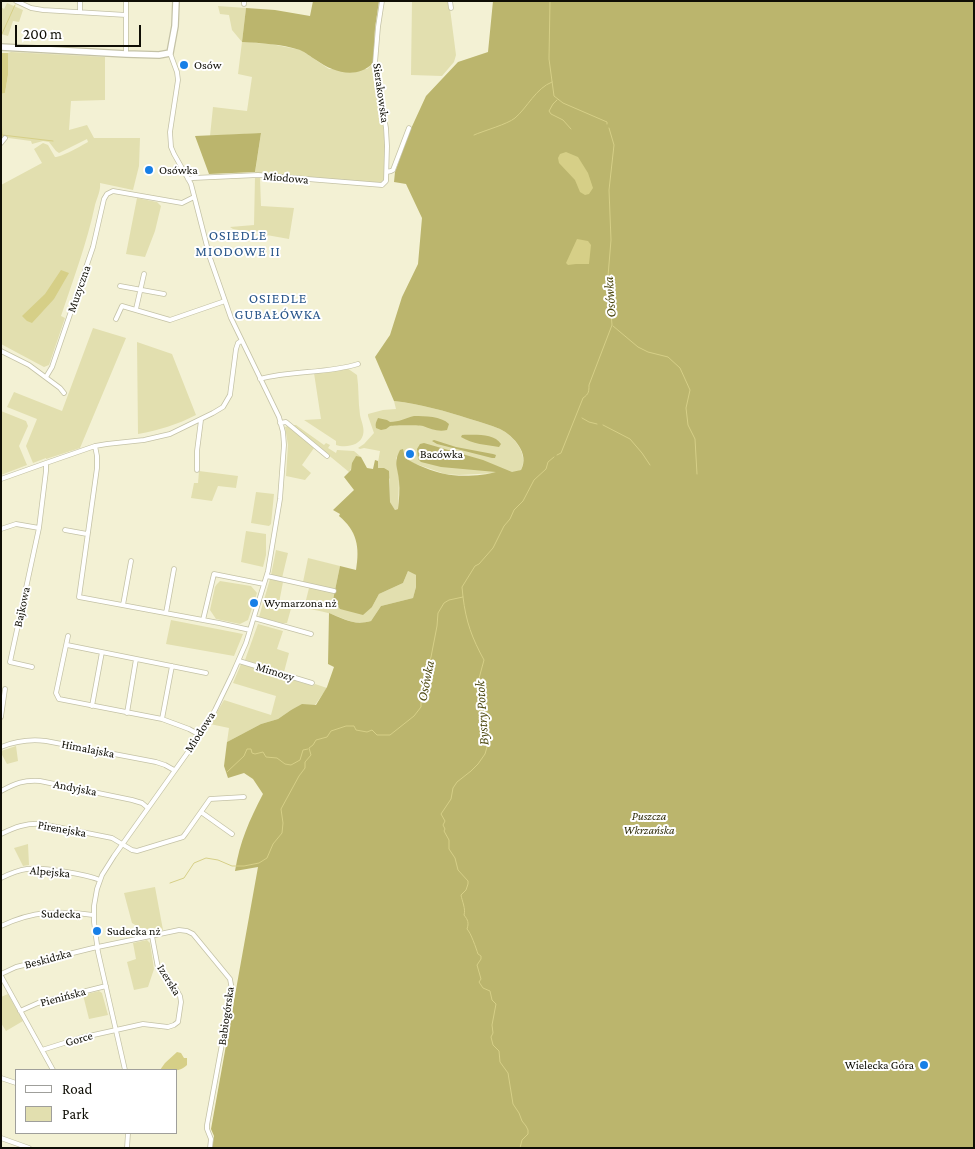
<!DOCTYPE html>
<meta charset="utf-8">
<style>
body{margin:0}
#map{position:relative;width:975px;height:1149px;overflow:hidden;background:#f3f1d4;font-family:"Crimson Pro",serif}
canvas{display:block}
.frame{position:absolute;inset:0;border:2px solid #0f0e05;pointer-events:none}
.legend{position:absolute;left:15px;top:1069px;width:162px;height:65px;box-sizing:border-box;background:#fff;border:1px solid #9f9f9b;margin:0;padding:6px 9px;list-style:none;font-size:15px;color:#0f0e05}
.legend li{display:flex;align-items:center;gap:10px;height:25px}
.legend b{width:25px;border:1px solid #9f9f9b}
.scale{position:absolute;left:15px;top:25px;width:126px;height:22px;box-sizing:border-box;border:2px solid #0f0e05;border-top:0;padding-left:6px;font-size:15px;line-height:18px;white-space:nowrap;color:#0f0e05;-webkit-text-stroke:4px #fff;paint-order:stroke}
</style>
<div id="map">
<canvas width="975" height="1149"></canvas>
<div class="frame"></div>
<ul class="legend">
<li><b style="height:6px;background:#fff"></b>Road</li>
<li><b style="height:14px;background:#e2dfaf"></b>Park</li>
</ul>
<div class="scale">200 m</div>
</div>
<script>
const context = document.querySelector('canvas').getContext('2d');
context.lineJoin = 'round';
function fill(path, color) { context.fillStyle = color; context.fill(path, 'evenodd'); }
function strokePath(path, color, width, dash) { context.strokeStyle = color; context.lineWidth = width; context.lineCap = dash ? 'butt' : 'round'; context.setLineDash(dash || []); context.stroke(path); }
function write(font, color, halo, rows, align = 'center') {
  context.font = font + ' "Crimson Pro",serif'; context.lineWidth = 4; context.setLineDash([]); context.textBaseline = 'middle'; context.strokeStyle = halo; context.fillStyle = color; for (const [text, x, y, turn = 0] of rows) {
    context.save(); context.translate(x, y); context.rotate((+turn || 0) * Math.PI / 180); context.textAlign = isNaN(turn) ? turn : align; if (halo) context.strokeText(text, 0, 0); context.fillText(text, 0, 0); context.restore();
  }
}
const green = new Path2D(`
 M412,1h37l7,54 -2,7 -12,14 -31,-1z
 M7,3l16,7 -4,12 -6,-1 -5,15 -7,-2v-27l3,2z
 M218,6l28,2 -4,34 29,2 30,6 28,19h38l6,-6 10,61 2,22 -1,35 -2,3 -127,-11 6,-40 -51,3 3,-29 34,4 5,-34 -14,-3 4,-32 -10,-12 -3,-15 -9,-1z
 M11,52l94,5v43l-34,1 -2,29 18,-5 7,13h46l-1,28 -6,24 -33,-7c1,7 -3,15 -5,22 -8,38 -22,75 -34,111l4,2 -16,47 -5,2 -43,-23v-159l41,-22 -8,-14 9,-6 5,2 7,12c7,0 26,-11 33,-15l-1,-3 -28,14 -3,-2 -7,-9 -6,-1 -11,3 -1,-3 -30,-4v-43l4,-1 3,-18v-22z
 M255,177l5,1 1,28 33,2 -5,31 -56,-10 -3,-2 24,-2z
 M137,198l20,4 4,4 -6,25 -10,26 -19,-3z
 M93,328l33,10 -46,110 -34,11v-1l-13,5 -7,-17 11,-27 -30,-12 7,-15 48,19z
 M137,342l35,12 24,61c-20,10 -36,15 -58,19z
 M347,368l10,7c2,13 1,27 3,40 1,6 5,13 3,20 -3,11 -18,13 -27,10v-4l-32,-21 17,-1 -7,-46 28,-3z
 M394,401c27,3 51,10 76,18 10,3 21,6 30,10 14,7 29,25 21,41l-5,2 -57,3 -14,-1 -35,-12 -5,-4 -1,-6 -8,6 3,21 -1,30 -3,1 -5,-8v-23l-13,-11 3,-17 -16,-3 -4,1 -2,-1 6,-4 10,-11 -6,-17v-2l15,-4 13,-1z
 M1,411l25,10 2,5 -9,20 8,19 -26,10z
 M292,425h4l28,20 2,-2 4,2 -2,3 8,5 1,-3 17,1 7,6h-5c-3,4 -4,12 -7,15z
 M288,426l26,22 -12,17 9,8 -6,7 -19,-4 2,-31 -3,-18z
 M199,471l39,5 -2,12 -18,-2 -6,15 -21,-3 3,-15h4z
 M256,492l18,2 -3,30 -2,2 -18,-3z
 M246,531l20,3v21l-3,12 -22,-5z
 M276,550l12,3 -6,25 -11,-3z
 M308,558l32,8 -7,34 39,7 7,-13 24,-11 5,-12 8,4v12l-3,11 -32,8 -10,15c-19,5 -26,-3 -43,-8 -8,-2 -16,-4 -24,-5l6,-24 -7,-2z
 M270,579l13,3 -4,21 13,2 -5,18h-5l-23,-6z
 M220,581l31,5 6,7 -9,27 -8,4 -24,-5 -6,-9 5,-23 2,-3z
 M171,620l72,14 -9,22 -68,-12z
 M258,624l25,7 -6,18 12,4 -5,19 -39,-12z
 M241,664l72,22 2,-2 12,4 -12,17h-13l-11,5 -13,9 -17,5 -34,18 2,-14 -19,-4 14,-24 47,15 5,-19 -43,-13z
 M16,746l2,15 -11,3 -6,-11v-2z
 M28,844l1,21 -6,1 -9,-18z
 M155,887l8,43 -15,3 -16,-10 -8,-30z
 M147,940l3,3 4,26 -6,18 -14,3 -7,-28 9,-3 -3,-16z
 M99,991l3,2 6,22 -19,4 -6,-24z
 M8,994l15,27 -17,10 -5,-8v-26z`);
const forest = new Path2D(`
 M313,1h66l-4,27 -2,35c-17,17 -40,9 -57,-3 -5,-3 -11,-8 -16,-10 -19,-6 -39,-7 -58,-8l4,-34 29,2 35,6z
 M493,1h481v1147h-762l2,-12 -3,-7 47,-262 -23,4c5,-30 14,-50 28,-77l-10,-15 -9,-6 -16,5 -4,-12 3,-24 34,-18 17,-5 13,-9 11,-6 14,1 11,-18 7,-20 -6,-3 1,-51c15,6 25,13 42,8l10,-15 32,-8 3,-11v-12l-8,-4 -5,12 -24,11 -7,13 -9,8 -23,-6 -7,-9 7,-34 16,4c4,-23 1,-39 -17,-54l1,-2 -7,-4 21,-20 -10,-13 7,-7 1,-7 4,-7 5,1 6,11 6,1 2,-9 3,1v7h6l5,3 1,31 5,8 3,-1c1,-9 2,-19 1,-28 -1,-14 -6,-17 1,-31l3,-1 2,9c9,6 29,14 40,16 12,3 39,2 51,-2l-55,-5 -20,-5 -3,-3 -1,-10 3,-5 4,-1 59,17 29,12 9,-2c9,-16 -7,-34 -21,-41 -9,-4 -20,-7 -30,-10 -25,-8 -49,-15 -76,-18l-19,-44 15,-22 12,-38 16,-33 4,-46 -16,-34 -12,-2 1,-10 14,-39 17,-37 32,-34 30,-10z
 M261,133l-6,39 -46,2 -14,-38z
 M414,416c11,0 27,0 35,8l-2,6c-9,2 -16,-1 -24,-4 -6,-1 -27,-1 -33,0l-4,3 -5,1 -5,-2c-1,-4 0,-6 2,-10l9,2 3,2c9,0 16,-4 24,-6z
 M462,435c12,0 32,-2 39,9l-2,3c-12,-2 -27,-3 -38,-10z
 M434,440l22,7 37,7 3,1 -1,3h-3l-55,-14 -5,-3z`);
const water = new Path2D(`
 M1,53h7v22l-3,18 -4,1z
 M566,152l12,5 10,16 5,15 -4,6 -4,1 -5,-3 -5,-12 -16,-17 -1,-5 2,-4z
 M577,239l11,2 3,4 -2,19h-13l-8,1 -2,-2z
 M61,270l8,3 -15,26 -22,24 -5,-2 -5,-5 23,-22z
 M177,1052l4,1 3,5h3v7c-8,8 -17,5 -27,5l5,-7z`);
const stream = new Path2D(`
 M550,1l-1,58 5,37 9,7 44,19v2
 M1,36l14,-31
 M557,100l-4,4 -4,7 2,3 12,6 8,9
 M1,117l1,18 51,6
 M474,135c9,-4 34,-11 41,-17 12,-10 21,-30 37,-36
 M613,326l25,21 10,5 20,5 12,11 10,22 -4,18 2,17 7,14 2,35
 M582,418l7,4 8,2
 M603,425l27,14 12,14 8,12
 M557,455l4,-2 22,-55c6,-4 6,-7 6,-13l23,-60 -4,-49 3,-36 -2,-50 5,-45 -5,-17
 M463,597c3,25 9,41 21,63l-6,22 3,24v15l6,21v5l-2,7 -7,10 -7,7 -14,11 -4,6 -2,11 -10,15 4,7 -2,4 2,4 -1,2 5,9v9l6,9 3,12 10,11v3l-2,6 -5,5c1,6 5,14 3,20 4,5 5,8 3,14 4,4 9,19 11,25l3,2v3l-4,6 4,14 -2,3 4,6 7,3 2,9 4,4 -4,21 1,8 -2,4 2,8 6,6 1,11 8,11 5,31 6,9 3,8 4,5 2,4v4l-6,6 -2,8
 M227,772l17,-16 3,-7h4l1,4 3,1 8,-2 3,5 11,1 8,6 6,1 9,-5 3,-10 5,-1
 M170,883l14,-5 10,-15 12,-5 12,2 14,6h12l15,-3 8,-5 6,-14 9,-11 1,-10 -2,-14 18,-33 6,-8v-6l6,-7 -2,-7 4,-3 3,-5 11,-3 4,-6 15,-5h8l2,4 11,2 5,-2 5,5h13l24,-19 7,-9v-5l4,-11 1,-23 5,-11 6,-31 1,-13 6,-10 5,-3 14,-3 -1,-10 13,-21 4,-2 14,-16 11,-22 6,-7 4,-9 9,-9 11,-21 12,-11 2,-7 6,-5`);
const street = new Path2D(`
 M16,1l15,7 12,2 83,5
 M126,1v53
 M450,1l1,7
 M244,4v-3
 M80,12v-11
 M1,143l4,-5
 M387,172l4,-1 2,-1 16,-42
 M188,179l5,-1 65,-3 124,10 4,-4 1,-35 -1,-18 -11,-65 3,-36 4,-26
 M120,286l44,8
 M136,309l8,-35
 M116,319l6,-13 48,14 55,-19
 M1,351l28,14 31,23 4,5
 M46,377l6,-10 41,-120 11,-48 3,-5 6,-3 69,12 12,-6
 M260,379c32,-9 66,-5 98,-15
 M280,423l6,-1 41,34
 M95,446l2,10v12l-18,129 140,26 31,7
 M197,470v-19l4,-31
 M1,479l45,-16 49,-17 12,-2 37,-4 26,-6 43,-21 10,-6 7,-12 6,-46 2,-6 3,-2
 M1,529l15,-5 23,4
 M65,530l22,4
 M267,576l67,15
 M123,605l8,-44
 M166,613l8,-44
 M254,618l57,16
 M203,620l11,-46 50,10
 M68,636l-12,57 3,6 103,20 27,10 11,6
 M67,645l139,28
 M239,661l73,22
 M32,667l-22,-5 29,-134 7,-57v-8
 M92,706l10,-54
 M127,713l9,-54
 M1,717l4,-28
 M162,719l10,-53
 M1,747c15,-6 29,-8 45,-6l110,21 9,3 9,5
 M1,791c15,-8 22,-11 39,-10l92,19 10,3 6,5
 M201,812l31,22
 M1,834c14,-7 25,-11 41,-10l70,14 20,12 5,1 46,-14 3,-4 24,-34 34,-2
 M1,878c8,-4 17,-8 26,-9 16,-2 58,5 73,11
 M1,926c34,-16 56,-15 92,-11
 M1,974l15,-7 77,-19 86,-18 8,1 6,3 37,45 2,11 -25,135v4l4,10 -1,9
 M1,976l52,94
 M20,1011l18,-8 68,-17
 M42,1050l38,-12 63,-14 25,3 6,-2 4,-3 3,-20 -1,-6 -4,-7 -18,-21 -6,-32
 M125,1070l-27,-118 -4,-30v-16l3,-17 5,-14 12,-19 89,-125 12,-21 17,-35 14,-32 22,-72 12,-72 4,-54 -1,-13 -4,-15 -48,-99 -21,-60 -19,-74 -17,-30 -3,-7 -1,-15 8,-52 -1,-8 -7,-19
 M1,1078l15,5
 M1,1138l28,10
 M127,1148l1,-15`);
const secondary = new Path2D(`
 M1,47l125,7 33,1 11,-2 5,-27 1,-25`);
const markers = [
 [184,65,5,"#177fe7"],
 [149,170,5,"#177fe7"],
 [410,454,5,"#177fe7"],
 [254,603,5,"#177fe7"],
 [97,931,5,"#177fe7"],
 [924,1065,5,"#177fe7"]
];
const poiNames = [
 ["Osów",194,65],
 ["Osówka",159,170],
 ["Bacówka",420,454],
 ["Wymarzona nż",264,603],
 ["Sudecka nż",107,931],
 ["Wielecka Góra",914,1065,"right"]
];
const streetNames = [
 ["Sierakowska",381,93,82],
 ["Miodowa",286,178,5],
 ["Muzyczna",79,289,-71],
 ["Bajkowa",22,607,-78],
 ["Mimozy",275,672,17],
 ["Miodowa",200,732,-57],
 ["Himalajska",88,749,11],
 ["Andyjska",75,788,11],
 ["Pirenejska",62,829,10],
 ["Alpejska",50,872,5],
 ["Sudecka",61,914,1],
 ["Beskidzka",48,959,-15],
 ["Izerska",169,980,58],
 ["Pienińska",63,997,-15],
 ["Babiogórska",226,1016,-82],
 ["Gorce",79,1039,-15]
];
const parkNames = [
 ["Puszcza",649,816],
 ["Wkrzańska",649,830]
];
const neighbourhoodNames = [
 ["OSIEDLE",238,236],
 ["MIODOWE II",238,252],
 ["OSIEDLE",278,299],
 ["GUBAŁÓWKA",278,315]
];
const waterNames = [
 ["Osówka",610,297,-94],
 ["Osówka",426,681,-79],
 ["Bystry Potok",482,713,-94]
];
fill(green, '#e2dfaf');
fill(forest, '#bbb56d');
fill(water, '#d6cf87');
strokePath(stream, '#d6cf87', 1);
strokePath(street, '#c4c2a6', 5.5);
strokePath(secondary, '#c4c2a6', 8);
strokePath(street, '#fff', 4);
strokePath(secondary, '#fff', 5.5);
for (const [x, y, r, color] of markers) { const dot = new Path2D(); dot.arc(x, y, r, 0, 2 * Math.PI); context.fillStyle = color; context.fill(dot); strokePath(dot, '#fff', 2); }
write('12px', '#0f0e05', '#fff', poiNames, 'left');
write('12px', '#0f0e05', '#fff', streetNames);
write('italic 12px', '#302d0c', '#fff', parkNames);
context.letterSpacing = '1px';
write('14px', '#29568a', '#fff', neighbourhoodNames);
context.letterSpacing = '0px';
write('italic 14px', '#4d4810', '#fff', waterNames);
</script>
